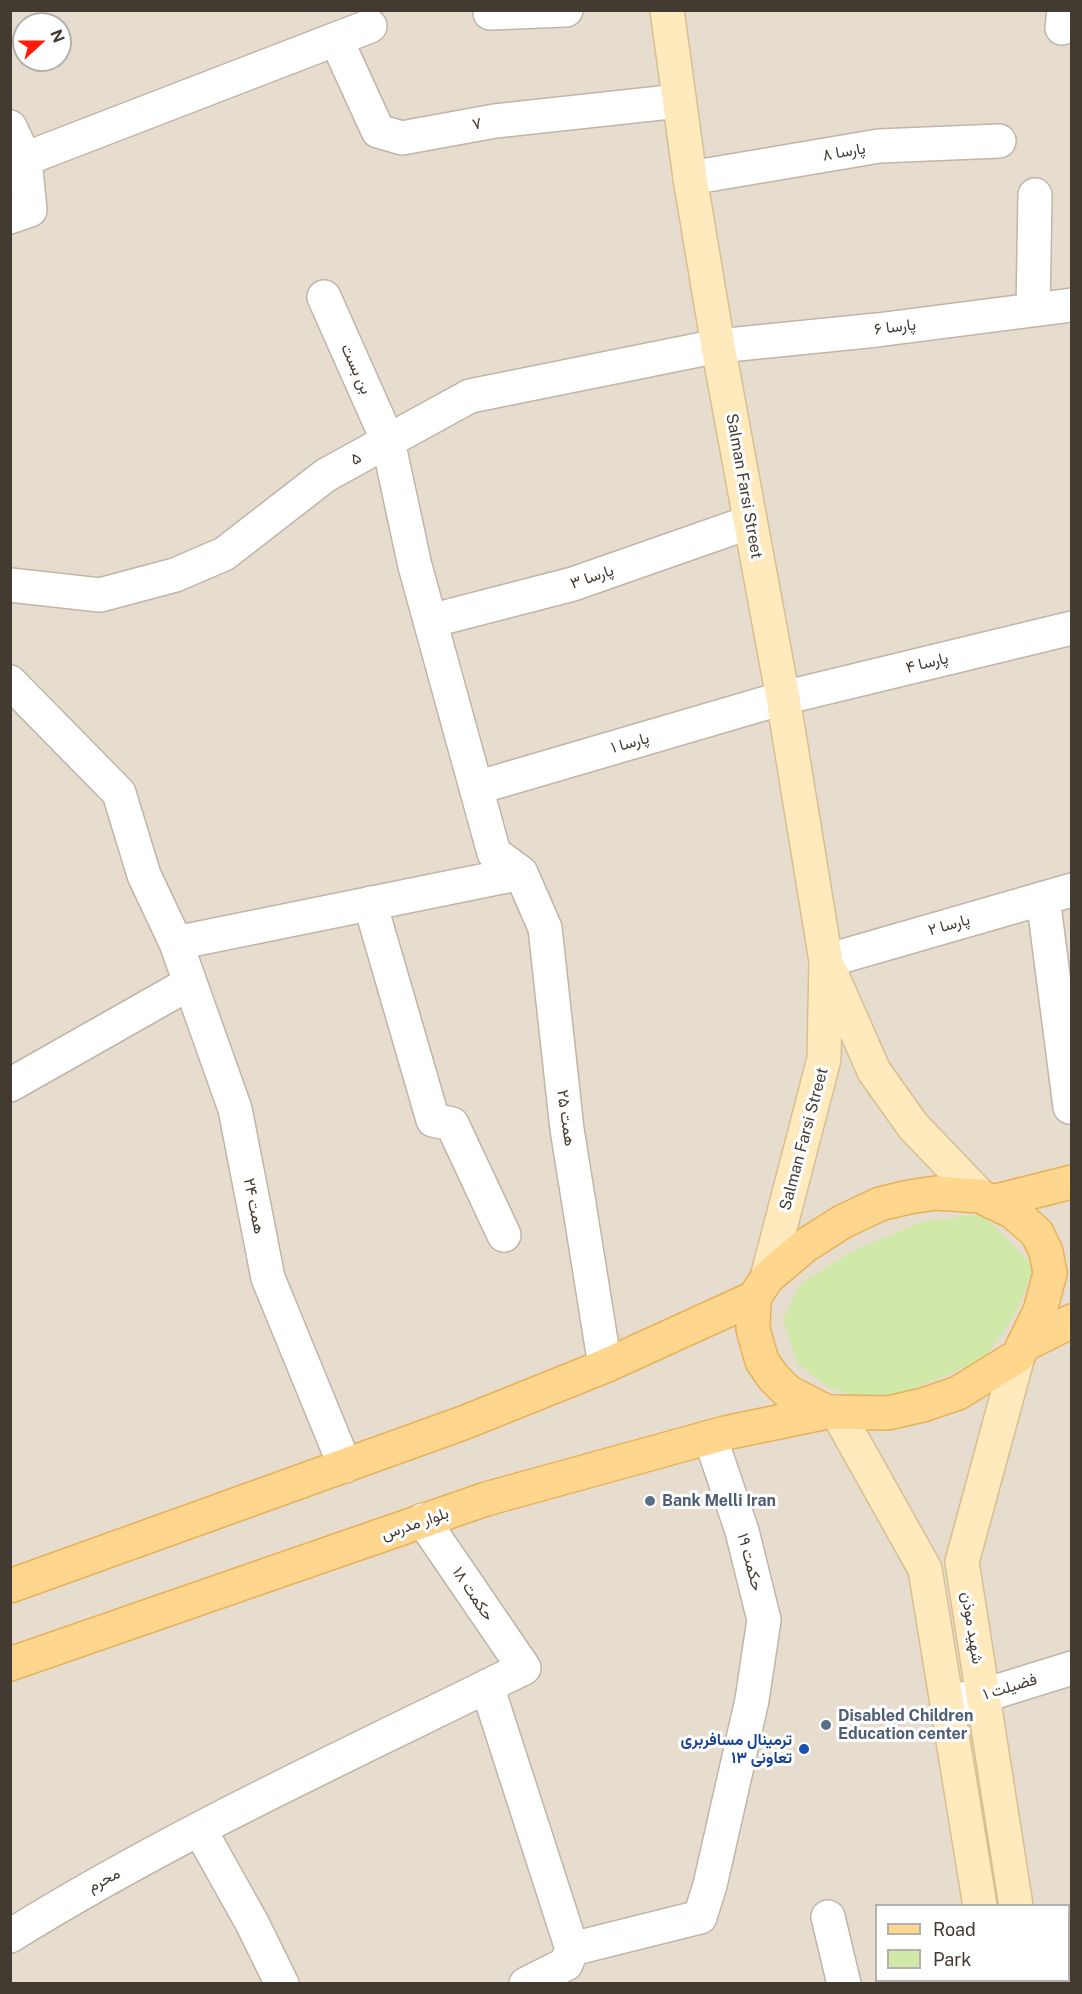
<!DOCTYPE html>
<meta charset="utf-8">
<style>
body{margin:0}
#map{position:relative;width:1082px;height:1994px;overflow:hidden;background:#f1ebe1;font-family:"Public Sans",sans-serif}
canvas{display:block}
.frame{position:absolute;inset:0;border:12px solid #433b32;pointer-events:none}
.legend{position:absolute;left:875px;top:1904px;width:195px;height:78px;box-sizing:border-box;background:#fff;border:2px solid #b4b1ad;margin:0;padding:8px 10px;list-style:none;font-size:18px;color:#433b32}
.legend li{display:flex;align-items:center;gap:12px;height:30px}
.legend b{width:30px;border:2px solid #b4b1ad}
.north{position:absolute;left:12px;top:12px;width:60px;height:60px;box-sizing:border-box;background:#fff;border:2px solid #b4b1ad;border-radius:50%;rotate:69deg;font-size:16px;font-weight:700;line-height:24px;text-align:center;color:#433b32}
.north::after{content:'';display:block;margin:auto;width:21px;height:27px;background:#ff1c0b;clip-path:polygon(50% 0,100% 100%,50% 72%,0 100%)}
</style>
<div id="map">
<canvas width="1082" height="1994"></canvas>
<div class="frame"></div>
<ul class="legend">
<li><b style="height:8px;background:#ffd68d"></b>Road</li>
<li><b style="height:16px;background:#d0e8a8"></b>Park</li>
</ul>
<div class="north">N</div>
</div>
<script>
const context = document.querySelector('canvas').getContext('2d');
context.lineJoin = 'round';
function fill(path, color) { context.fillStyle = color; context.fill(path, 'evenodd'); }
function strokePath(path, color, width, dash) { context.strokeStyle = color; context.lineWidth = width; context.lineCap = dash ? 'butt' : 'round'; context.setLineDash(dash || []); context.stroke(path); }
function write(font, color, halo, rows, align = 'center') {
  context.font = font + ' "Public Sans",Vazirmatn,sans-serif'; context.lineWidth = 6; context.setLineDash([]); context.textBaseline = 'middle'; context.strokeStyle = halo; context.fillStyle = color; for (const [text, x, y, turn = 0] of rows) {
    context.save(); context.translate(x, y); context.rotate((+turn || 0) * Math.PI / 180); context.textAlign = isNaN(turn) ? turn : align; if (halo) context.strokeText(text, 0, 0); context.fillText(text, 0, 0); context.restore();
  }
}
const residential = new Path2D(`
 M11,11h1060v1972h-1060zM24,24h36v36h-36zM876,1906h192v74h-192z`);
const green = new Path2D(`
 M982,1214l52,53 -18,46 -32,46 -87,37h-44l-26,-9 -29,-23 -15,-44 17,-36 51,-32 70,-30z`);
const minor = new Path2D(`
 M490,13l76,-3
 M1062,28l2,-18
 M336,39l42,92 24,7 93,-17 184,-20
 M10,127l15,32
 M690,178l189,-32 120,-5
 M10,217l20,-7 -5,-51 345,-133
 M324,297l64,144 27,125 79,287 27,20
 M1033,310l2,-115
 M10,585l90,10 75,-20 49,-21 102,-79 144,-79 248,-50 159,-16 195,-25
 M430,621l143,-37 177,-62
 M10,682l109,111 25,82 32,68 59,166 33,169 77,188
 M476,788l307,-90 289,-70
 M521,873l24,55 22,201 38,237
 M1043,898l27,209
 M370,903l63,217 19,4 52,111
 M176,943l345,-70
 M826,961l246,-71
 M10,1085l180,-102
 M487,1686l85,263
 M947,1701l35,-5 90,-28
 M200,1830l52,93 30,61
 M828,1917l16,67
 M1068,1926l4,-1
 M10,1936c164,-102 341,-182 514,-268l-101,-148
 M526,1984l40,-20 6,-15 128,-32 10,-32 42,-185 12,-80 -22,-89 -32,-94`);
const secondary = new Path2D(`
 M667,10l23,168 28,168 65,352 43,263 -2,98 -57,219
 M830,971l44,100 39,55 67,70
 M837,1412l88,157 55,337
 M1016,1906l-54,-344 56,-206
 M992,1980l1,4
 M1028,1980v4`);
const primary = new Path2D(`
 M936,1193l44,3 33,16 24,21 9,19 4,21 -10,38 -22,45 -60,37 -35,12 -35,8 -61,-1 -39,-20 -15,-15 -11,-16 -9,-32 1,-31 13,-20 39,-33 36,-23 38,-18 29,-7z
 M992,1202l80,-20
 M1024,1345l48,-24
 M10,1586l453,-163 142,-57 149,-68
 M10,1664l476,-165 239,-66 102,-21`);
const markers = [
 [650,1501,6,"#5c6f8a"],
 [826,1725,6,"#5c6f8a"],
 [804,1749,6,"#1a4fb4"]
];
const streetNames = [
 ["۷",477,124,-11],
 ["پارسا ۸",844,152,-10],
 ["پارسا ۶",895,327,-7],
 ["بن بست",356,369,66],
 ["۵",356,459,-29],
 ["Salman Farsi Street",744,486,80],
 ["پارسا ۳",592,577,-19],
 ["پارسا ۴",927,663,-14],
 ["پارسا ۱",630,743,-16],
 ["پارسا ۲",949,925,-16],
 ["همت ۲۵",566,1118,82],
 ["Salman Farsi Street",804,1139,-75],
 ["همت ۲۴",254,1206,79],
 ["بلوار مدرس",415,1524,-19],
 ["حکمت ۱۹",750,1562,75],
 ["حکمت ۱۸",473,1594,56],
 ["شهید موذن",972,1628,81],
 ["فضیلت ۱",1010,1687,-17],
 ["محرم",104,1880,-28]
];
const serviceNames = [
 ["Bank Melli Iran",662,1501],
 ["Disabled Children",838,1716],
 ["Education center",838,1734]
];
const transitNames = [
 ["ترمینال مسافربری",792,1740],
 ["تعاونی ۱۳",792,1758]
];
fill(residential, '#e6ddcf');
fill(green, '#d0e8a8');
strokePath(minor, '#c0b5a7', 36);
strokePath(secondary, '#d7bf91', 36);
strokePath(primary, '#e7b15a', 36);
strokePath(minor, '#fff', 33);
strokePath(secondary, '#ffeabe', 33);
strokePath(primary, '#ffd68d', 33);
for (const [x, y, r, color] of markers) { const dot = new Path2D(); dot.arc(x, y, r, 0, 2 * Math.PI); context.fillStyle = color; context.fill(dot); strokePath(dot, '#fff', 2); }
write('16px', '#433b32', '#fff', streetNames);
write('bold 16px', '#4e5e75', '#fff', serviceNames, 'left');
write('bold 16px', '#164399', '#fff', transitNames, 'right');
</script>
